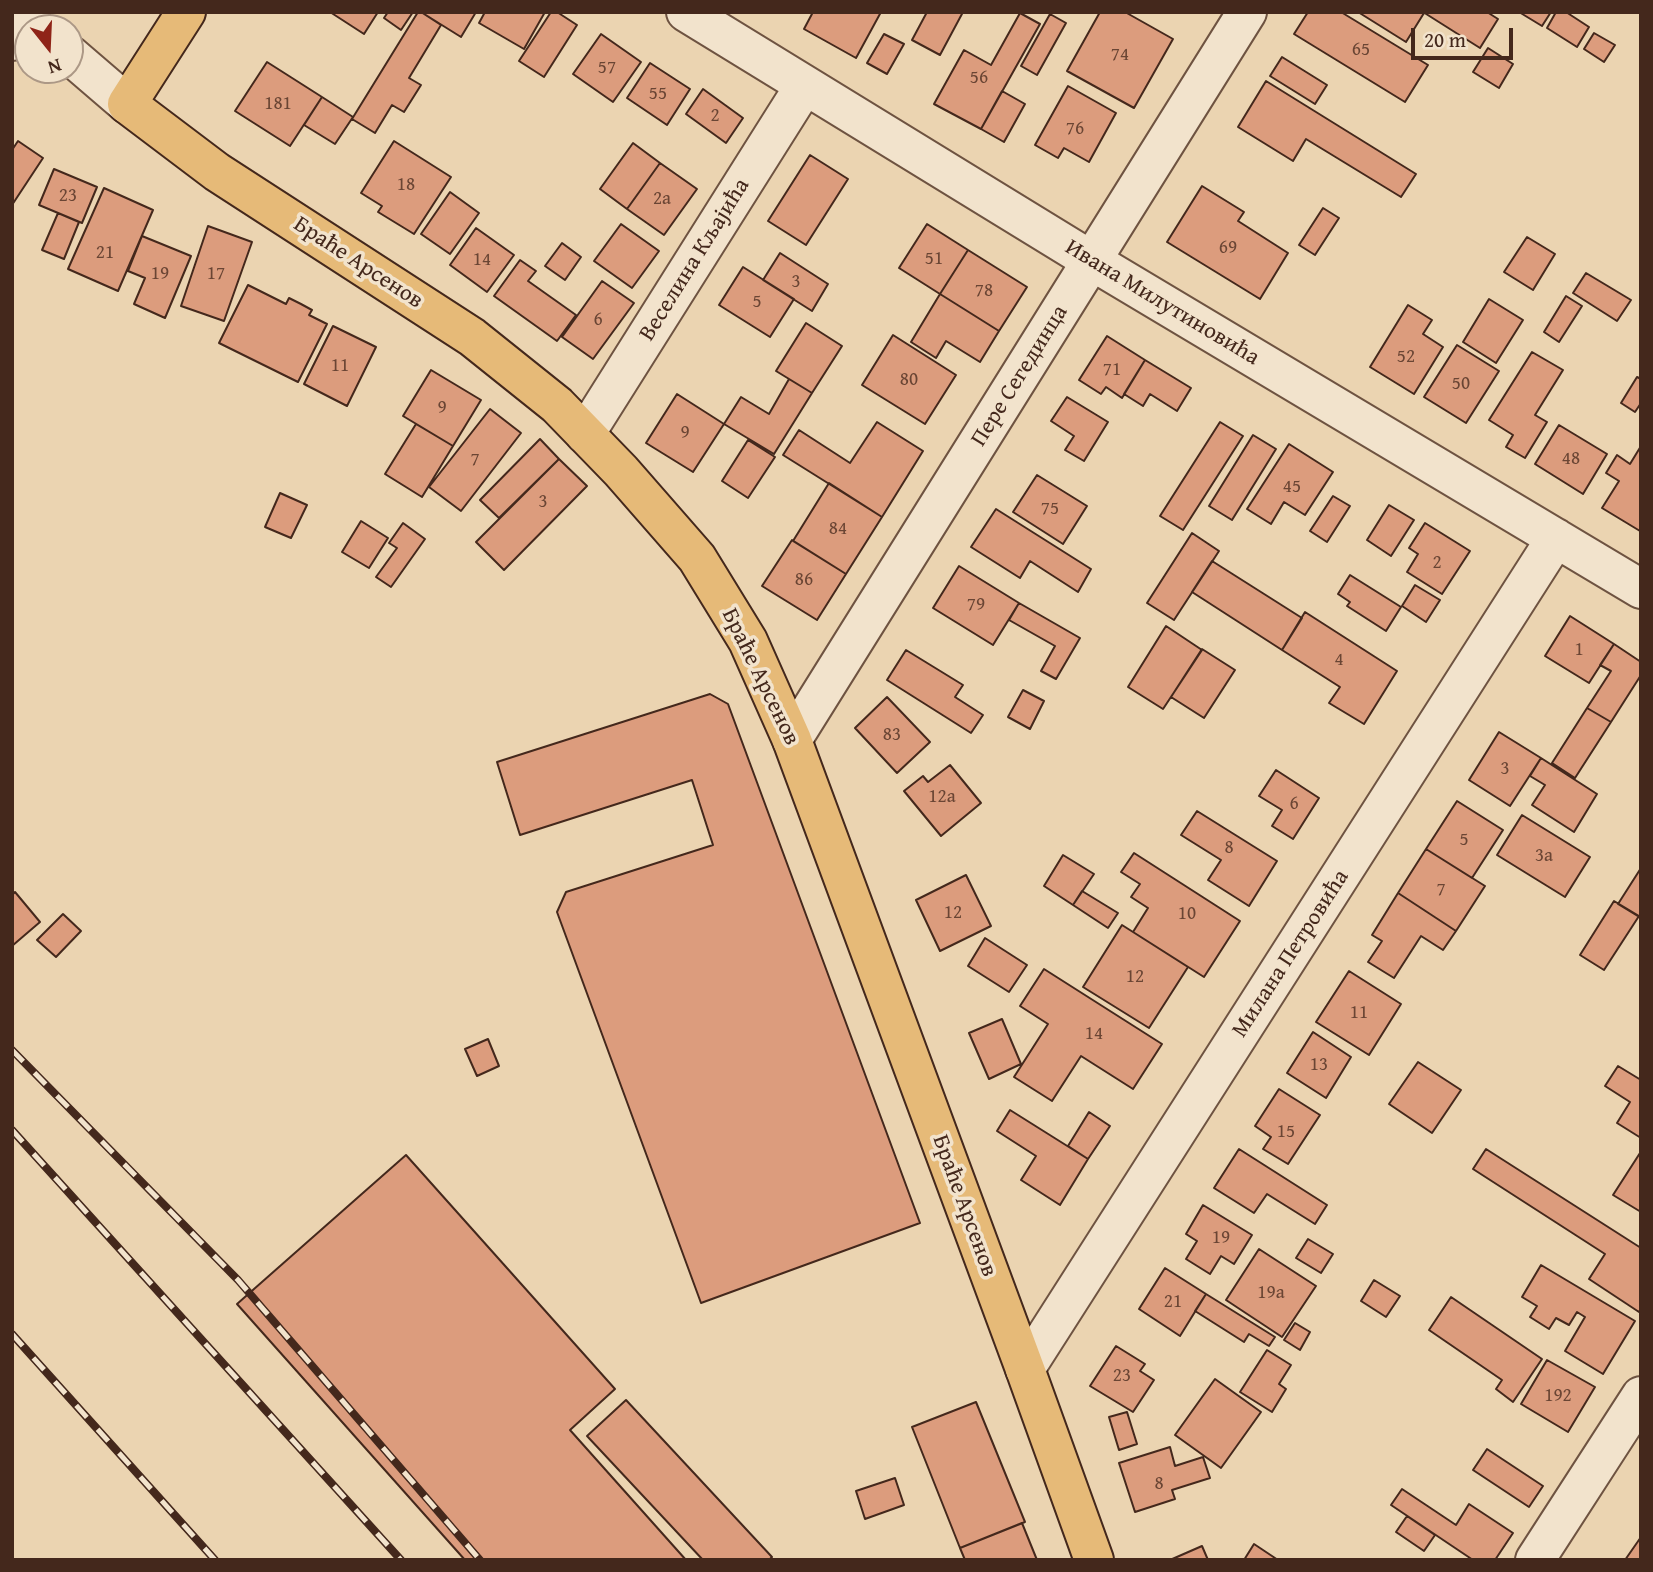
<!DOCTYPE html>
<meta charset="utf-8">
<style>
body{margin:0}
#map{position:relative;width:1653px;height:1572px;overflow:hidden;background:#ebd4b1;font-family:"Gentium Book Plus",serif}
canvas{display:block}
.frame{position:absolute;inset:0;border:14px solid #44281c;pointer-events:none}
.north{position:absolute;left:14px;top:14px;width:70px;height:70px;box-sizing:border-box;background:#f2e3cc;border:2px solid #ac9886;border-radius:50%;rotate:162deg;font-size:19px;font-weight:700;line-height:28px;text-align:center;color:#44281c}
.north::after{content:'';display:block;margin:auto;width:24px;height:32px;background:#8f2418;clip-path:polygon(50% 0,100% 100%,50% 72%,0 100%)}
.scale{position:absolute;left:1411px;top:28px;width:102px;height:32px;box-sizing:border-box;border:4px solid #44281c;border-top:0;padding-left:9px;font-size:21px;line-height:24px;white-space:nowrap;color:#44281c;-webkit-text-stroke:5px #f2e3cc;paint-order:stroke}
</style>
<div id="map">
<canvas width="1653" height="1572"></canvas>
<div class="frame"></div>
<div class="north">N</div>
<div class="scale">20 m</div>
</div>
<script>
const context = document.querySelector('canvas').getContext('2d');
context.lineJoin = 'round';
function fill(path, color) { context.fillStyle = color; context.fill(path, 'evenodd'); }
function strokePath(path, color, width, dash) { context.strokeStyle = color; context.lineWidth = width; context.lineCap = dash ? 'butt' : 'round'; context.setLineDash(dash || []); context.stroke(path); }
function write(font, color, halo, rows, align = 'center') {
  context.font = font + ' "Gentium Book Plus",serif'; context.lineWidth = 7; context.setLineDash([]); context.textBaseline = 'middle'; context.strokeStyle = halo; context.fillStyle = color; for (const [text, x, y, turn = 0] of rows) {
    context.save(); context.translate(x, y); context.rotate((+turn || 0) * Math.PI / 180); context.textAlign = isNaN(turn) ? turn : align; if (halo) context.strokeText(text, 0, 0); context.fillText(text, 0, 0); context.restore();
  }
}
const building = new Path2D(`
 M330,12h48l-14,22z
 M388,12h25l-12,18 -17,-12z
 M418,12h3l20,13 -32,53 12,7 -17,27 -12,-7 -17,28 -23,-14z
 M421,12h55l-15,25z
 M485,12h60l-21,37 -45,-26z
 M551,12h6l20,13 -33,52 -25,-16z
 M813,12h68l-25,46 -52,-29z
 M927,12h36l-23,43 -28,-15z
 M1100,12h25l48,27 -39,69 -67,-37z
 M1308,12h33l87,53 -23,37 -111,-68z
 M1358,12h65l1,1 -18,29z
 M1423,12h64l11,7 -18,29z
 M1519,12h32l-9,14z
 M1556,12h10l23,15 -12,20 -30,-19z
 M1020,13l20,11 -59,105 -47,-25 30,-54 27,15z
 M1050,14l16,9 -29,52 -16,-9z
 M1594,33l21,12 -11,17 -20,-13z
 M601,34l40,28 -28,40 -40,-28z
 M884,34l20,10 -17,30 -20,-11z
 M1488,48l25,16 -14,24 -26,-16z
 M1282,57l45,28 -12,19 -45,-28z
 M267,62l55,35 -32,49 -55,-35z
 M650,63l40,26 -23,36 -40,-27z
 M1266,81l150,93 -15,23 -95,-58 -13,22 -55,-34z
 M1068,86l48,27 -27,49 -25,-14 -6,10 -23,-13z
 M703,89l40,29 -17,25 -40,-29z
 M1002,91l23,13 -21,38 -23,-13z
 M322,97l31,20 -18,27 -31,-19z
 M18,141l25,17 -31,47v-55z
 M394,141l57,36 -37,57 -36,-22 4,-6 -21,-13z
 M633,143l27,20 -33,46 -27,-20z
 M810,155l38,24 -42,66 -38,-24z
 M660,163l37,26 -33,46 -37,-26z
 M54,169l43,18 -15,36 -43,-18z
 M1202,186l42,26 -6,9 50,32 -28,46 -93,-57z
 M104,188l49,22 -35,81 -50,-22z
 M450,192l29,21 -29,41 -29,-20z
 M1323,208l16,10 -24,37 -16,-10z
 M58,213l21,9 -15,37 -22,-9z
 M621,224l38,27 -27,37 -38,-27z
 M927,224l41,26 -28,44 -41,-26z
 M208,226l44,16 -28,79 -43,-15z
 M476,228l38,27 -27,37 -37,-27z
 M142,236l49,20 -26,62 -31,-14 11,-26 -17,-7z
 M1527,237l28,17 -22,36 -29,-18z
 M562,243l19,14 -16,23 -20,-14z
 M968,250l59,37 -28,44 -59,-37z
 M780,253l48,31 -16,27 -49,-31z
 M520,260l16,11 -8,10 48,34 -19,26 -63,-45z
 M743,267l51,32 -24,38 -51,-32z
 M1586,273l45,27 -14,21 -44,-28z
 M602,281l32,22 -41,56 -31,-22z
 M248,285l38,19 3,-6 12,6 11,6 -3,5 18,9 -29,58 -79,-39z
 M940,294l59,37 -19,31 -34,-21 -10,17 -25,-16z
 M1566,296l16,10 -23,36 -15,-10z
 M1489,299l34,21 -27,43 -33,-21z
 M1408,305l24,15 -9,14 20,13 -29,47 -44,-27z
 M806,323l36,23 -30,47 -36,-22z
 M333,326l43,21 -29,59 -43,-22z
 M893,335l63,40 -31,49 -63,-39z
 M1107,336l38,24 -23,38 -16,-11 -5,7 -22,-14z
 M1457,345l42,26 -33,52 -42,-26z
 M1532,352l31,18 -28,45 12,7 -22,36 -19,-11 7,-12 -24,-15z
 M1145,360l46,28 -14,23 -27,-17 -7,12 -19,-12z
 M431,370l50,30 -28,46 -50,-30z
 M1637,377l4,2v24l-6,9 -14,-9z
 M789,379l23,14 -38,61 -50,-30 17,-27 28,17z
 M677,394l47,30 -31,48 -47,-29z
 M1067,397l41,25 -24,39 -19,-11 9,-14 -23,-15z
 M490,409l31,24 -60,78 -32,-24z
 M877,422l46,29 -41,66 -99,-62 16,-25 51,33z
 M1220,422l23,14 -60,94 -23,-14z
 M416,424l37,22 -31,51 -37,-23z
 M1559,425l48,29 -24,40 -48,-30z
 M1253,435l23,14 -44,71 -23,-14z
 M540,439l19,20 -60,59 -19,-18z
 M748,440l27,17 -27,41 -26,-17z
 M1289,444l44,28 -28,43 -21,-13 -13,22 -24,-15z
 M1641,446v83l-1,2 -38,-23 17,-27 -13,-8 11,-18 13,9z
 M559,459l28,27 -83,84 -28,-28z
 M1037,475l50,31 -24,38 -50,-32z
 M829,483l53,34 -36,57 -53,-33z
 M280,493l27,12 -16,33 -26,-11z
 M1333,496l17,10 -23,36 -17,-11z
 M1389,505l25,15 -23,36 -24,-16z
 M996,509l95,60 -13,23 -48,-31 -10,17 -49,-31z
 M361,521l27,17 -19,30 -27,-16z
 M403,523l22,16 -34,48 -15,-10 21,-29 -8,-5z
 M1425,523l45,28 -28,43 -35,-22 11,-18 -9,-6z
 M1192,533l27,18 -45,69 -27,-17z
 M792,540l54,34 -29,46 -55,-34z
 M1212,561l90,57 -20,32 -90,-58z
 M959,566l60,37 -26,42 -60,-37z
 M1350,575l51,32 -15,24 -39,-25 3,-4 -12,-8z
 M1415,585l25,15 -14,22 -24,-16z
 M1019,603l61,35 -24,41 -15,-8 14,-25 -46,-26z
 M1305,612l92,59 -33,53 -35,-21 11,-16 -58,-37z
 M1570,616l44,28 -25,39 -44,-27z
 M1166,626l36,24 -39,59 -35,-22z
 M1614,644l27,18v13l-30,47 -24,-14 24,-37 -11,-6z
 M1202,649l33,21 -31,48 -33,-21z
 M906,650l57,35 -8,12 28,18 -12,18 -84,-53z
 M1023,690l21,11 -14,28 -22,-12z
 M710,694l18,10 192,519 -219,80 -144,-391 9,-20 147,-47 -21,-65 -172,55 -23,-73z
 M887,697l43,45 -33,31 -42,-45z
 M1587,708l24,14 -36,56 -23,-15z
 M1499,732l42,26 -31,48 -41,-26z
 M1541,758l56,36 -23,38 -42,-27 13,-20 -15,-9z
 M950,765l31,38 -40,33 -37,-45 19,-15 5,6z
 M1276,770l43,28 -26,41 -21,-13 10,-16 -23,-14z
 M1457,801l46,29 -31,48 -46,-29z
 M1197,811l80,50 -28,45 -41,-26 13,-20 -40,-25z
 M1522,815l68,42 -25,40 -68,-42z
 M1426,849l59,37 -29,45 -58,-38z
 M1134,853l106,68 -36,56 -71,-45 15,-24 -17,-11 9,-13 -19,-12z
 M1063,855l31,19 -21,31 -29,-19z
 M1641,868v50l-23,-14z
 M966,875l25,51 -51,25 -24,-51z
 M1082,891l36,22 -10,15 -35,-23z
 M15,892l25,30 -28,24v-51z
 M1398,893l58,38 -13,19 -22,-14 -27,42 -26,-16 14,-21 -10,-6z
 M1614,901l25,15 -35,54 -24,-15z
 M63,914l18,17 -25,26 -19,-17z
 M1122,925l66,42 -39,61 -66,-41z
 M985,938l42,27 -18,27 -41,-26z
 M1044,969l118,75 -29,45 -52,-33 -29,45 -38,-24 34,-53 -28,-18z
 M1349,971l52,33 -32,51 -53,-33z
 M1002,1019l19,45 -32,15 -20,-46z
 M1313,1032l38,25 -25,41 -39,-25z
 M488,1039l11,27 -22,10 -12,-27z
 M1418,1062l43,28 -29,43 -43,-29z
 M1618,1066l23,14v58l-24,-15 13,-21 -25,-16z
 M1279,1089l41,26 -32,49 -25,-15 8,-12 -16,-11z
 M1010,1110l78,49 -28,46 -39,-25 15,-24 -39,-25z
 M1089,1112l21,14 -22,33 -20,-13z
 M1239,1149l88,56 -12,19 -48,-30 -13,19 -40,-25z
 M1486,1149l155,99v61l-2,3 -50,-33 16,-25 -132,-85z
 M1640,1153l1,1v58l-28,-17z
 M406,1155l209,234 -45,41 116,130h-221l-228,-256z
 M1203,1205l49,30 -18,29 -13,-8 -11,18 -24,-15 11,-18 -11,-7z
 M1308,1239l25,15 -12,19 -25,-15z
 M1259,1249l57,37 -34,51 -56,-37z
 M1541,1265l94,56 -32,53 -38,-23 20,-34 -8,-5 -8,13 -13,-7 -7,11 -19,-12 7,-11 -15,-9z
 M1165,1268l41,26 -26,42 -41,-27z
 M1374,1280l26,16 -14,21 -25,-16z
 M1206,1294l69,43 -6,9 -20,-12 -5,8 -49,-31z
 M1451,1297l91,62 -29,43 -17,-13 6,-9 -73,-50z
 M1295,1323l15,9 -10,18 -16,-10z
 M1116,1346l29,18 -5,7 14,9 -21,32 -43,-26z
 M1267,1350l24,15 -12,19 7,5 -14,23 -32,-20z
 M1547,1360l48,27 -27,45 -47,-28z
 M1215,1379l46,33 -40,56 -46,-33z
 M626,1400l146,157 -3,3h-66l-116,-124z
 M976,1402l49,120 -65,26 -48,-121z
 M1127,1412l10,32 -18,6 -10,-33z
 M1170,1447l5,19 28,-9 7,21 -38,12 3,9 -40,13 -16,-49z
 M1487,1449l56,37 -14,21 -56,-37z
 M895,1478l9,27 -39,14 -9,-28z
 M1402,1489l54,36 13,-21 44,29 -18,27h-22l-82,-55z
 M1407,1516l28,19 -11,16 -28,-19z
 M1022,1523l15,37h-72l-5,-12z
 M1641,1537v23h-16z
 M1254,1544l24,16h-34z
 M1202,1546l6,14h-38z`);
const minor = new Path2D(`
 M686,12l406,249 549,328
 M12,41l19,-20
 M70,55l57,49
 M585,434l220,-349
 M792,740l455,-728
 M1025,1369l531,-831
 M1535,1560l106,-164`);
const major = new Path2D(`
 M186,12l-59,92 90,68 255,165 85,68 64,66 76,87 51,83 44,99 233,629 69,191`);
const rail = new Path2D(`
 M12,1050l226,230 242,280
 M12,1130l389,430
 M12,1334l203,226`);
const numberNames = [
 ["65",1361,50],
 ["74",1120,55],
 ["57",607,68],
 ["56",979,78],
 ["55",658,94],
 ["181",278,104],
 ["2",715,116],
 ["76",1075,129],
 ["18",406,185],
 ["23",68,196],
 ["2a",662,199],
 ["69",1228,248],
 ["21",105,253],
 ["51",934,259],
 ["14",482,260],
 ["19",160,274],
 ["17",216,274],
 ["3",796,282],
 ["78",984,291],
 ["5",757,302],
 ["6",598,320],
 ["52",1406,357],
 ["11",340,366],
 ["71",1112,370],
 ["80",909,380],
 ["50",1461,384],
 ["9",442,408],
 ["9",685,433],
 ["48",1571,459],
 ["7",475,460],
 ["45",1292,487],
 ["3",543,502],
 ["75",1050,509],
 ["84",838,529],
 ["2",1437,563],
 ["86",804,580],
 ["79",976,605],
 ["1",1579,650],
 ["4",1339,660],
 ["83",892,735],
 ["3",1505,769],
 ["12a",942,797],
 ["6",1294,804],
 ["5",1464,840],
 ["8",1229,848],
 ["3a",1544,856],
 ["7",1441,890],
 ["12",953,913],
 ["10",1187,914],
 ["12",1135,977],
 ["11",1359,1013],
 ["14",1094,1034],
 ["13",1319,1065],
 ["15",1286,1132],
 ["19",1221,1238],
 ["19a",1271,1293],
 ["21",1173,1302],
 ["23",1122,1376],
 ["192",1558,1396],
 ["8",1159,1484]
];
const streetNames = [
 ["Веселина Кљајића",695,260,-58],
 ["Браће Арсенов",358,263,33],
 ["Ивана Милутиновића",1162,303,31],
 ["Пере Сегединца",1020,376,-58],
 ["Браће Арсенов",760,677,64],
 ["Милана Петровића",1291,954,-57],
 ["Браће Арсенов",964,1206,70]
];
fill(building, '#dc9c7d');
strokePath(building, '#44281c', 2);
strokePath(minor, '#6e5341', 42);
strokePath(major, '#44281c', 42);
strokePath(minor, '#f2e3cc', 38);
strokePath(major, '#e6ba78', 38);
strokePath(rail, '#44281c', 8);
strokePath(rail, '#f2e3cc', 5, [16]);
write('19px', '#6a4534', null, numberNames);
write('23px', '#44281c', '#f2e3cc', streetNames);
</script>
